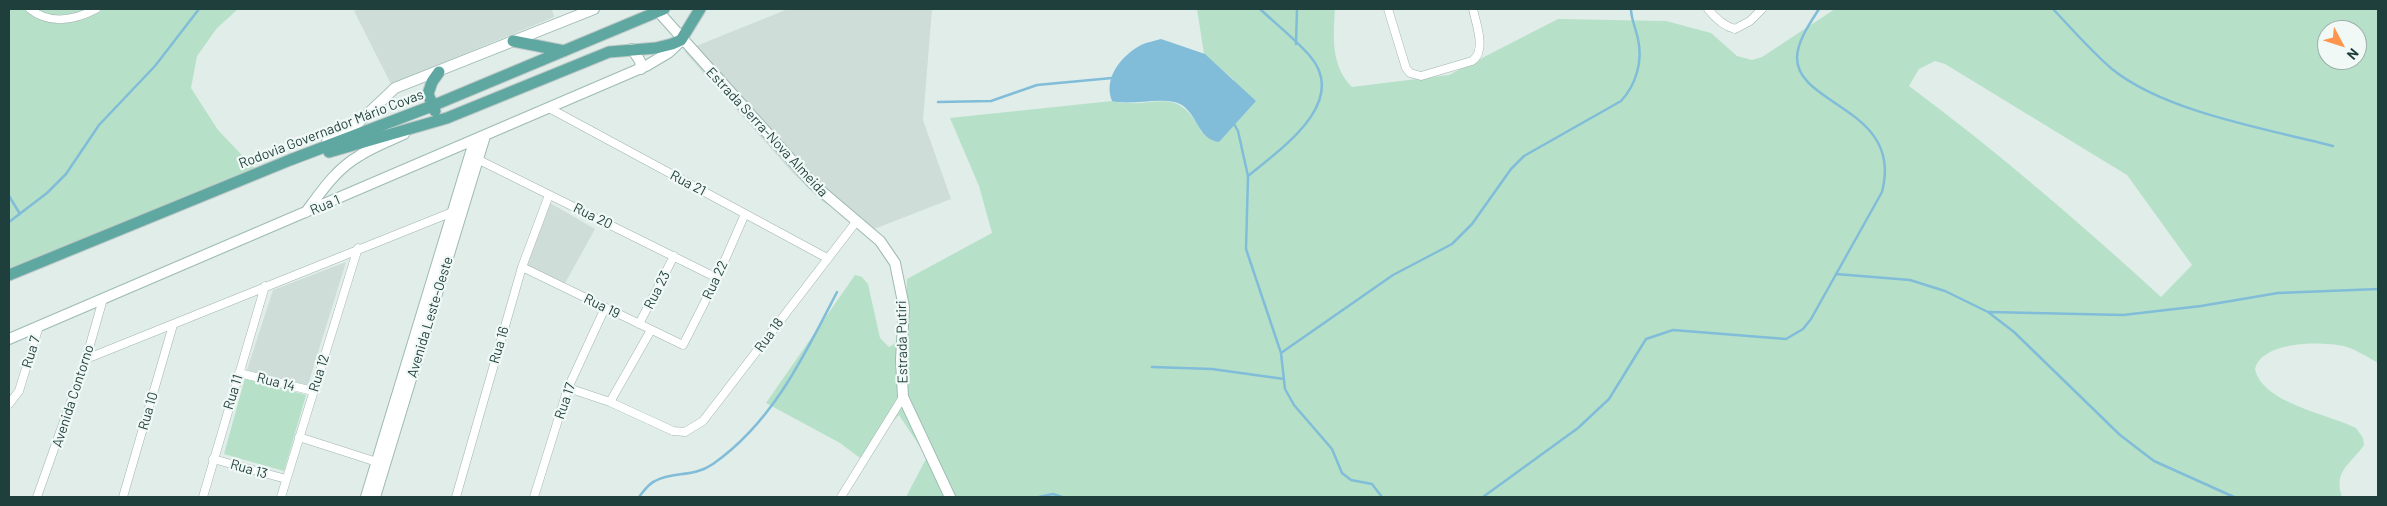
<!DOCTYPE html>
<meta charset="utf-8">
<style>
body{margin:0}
#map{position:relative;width:2387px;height:506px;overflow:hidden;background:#e0ede9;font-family:Barlow,sans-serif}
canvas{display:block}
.frame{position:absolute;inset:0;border:10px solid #1f3f3c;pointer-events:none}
.north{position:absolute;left:2317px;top:20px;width:50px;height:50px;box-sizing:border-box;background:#f1f9f6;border:1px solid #9dafac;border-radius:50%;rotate:130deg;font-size:14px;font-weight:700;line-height:20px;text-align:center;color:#1f3f3c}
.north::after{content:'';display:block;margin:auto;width:18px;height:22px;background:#ff944c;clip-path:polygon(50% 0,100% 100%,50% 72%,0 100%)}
</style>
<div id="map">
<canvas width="2387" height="506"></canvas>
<div class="frame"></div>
<div class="north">N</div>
</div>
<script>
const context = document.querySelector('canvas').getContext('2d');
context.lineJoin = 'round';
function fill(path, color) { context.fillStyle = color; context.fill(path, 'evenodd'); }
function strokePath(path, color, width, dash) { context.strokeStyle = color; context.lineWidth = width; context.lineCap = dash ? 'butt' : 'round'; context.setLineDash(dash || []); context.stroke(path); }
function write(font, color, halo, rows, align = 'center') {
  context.font = font + ' Barlow,sans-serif'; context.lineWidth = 4.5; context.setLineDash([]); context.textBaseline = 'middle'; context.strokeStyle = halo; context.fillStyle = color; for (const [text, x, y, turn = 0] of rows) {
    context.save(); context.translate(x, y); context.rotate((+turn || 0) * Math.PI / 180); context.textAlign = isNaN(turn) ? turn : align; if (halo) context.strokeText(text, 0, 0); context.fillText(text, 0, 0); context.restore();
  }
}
const built = new Path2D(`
 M361,9h191l2,8 -163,67 -37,-73z
 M788,9h144l-9,111 28,79 -82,32 -47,-30 -30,-29 -108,-121z
 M550,203l45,26 -31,56 -39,-20z
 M346,262l-39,126 -61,-15 27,-83z`);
const green = new Path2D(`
 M9,9h229l-21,19 -20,28 -6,32 27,42 40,42 -249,102z
 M1197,9h138c-2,28 -4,57 17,78l97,-12 109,-56 108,2 45,12 26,23 15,4 10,-3 73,-48h543v354c-10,-6 -23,-14 -35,-17 -23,-5 -81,-5 -88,23 7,34 73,45 101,59l7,10 1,7c-14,20 -31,26 -22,52h-1436l21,-40 -28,-42 -39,43 -20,-15 -74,-40 89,-128 7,2 6,7 12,54 9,9c21,-9 17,-48 18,-68l85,-46 -13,-47 -29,-68 162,-17c43,10 64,-20 90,32l32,-53 -30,-26zM2327,30h30v30h-30zM1935,61l10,3 182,111 65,90 -31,32c-82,-75 -163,-145 -252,-211l10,-17z
 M245,378l61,17 -22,76 -60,-17z`);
const water = new Path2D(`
 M1161,39l44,15 51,47 -37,41c-21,-3 -21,-26 -37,-37 -16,-10 -49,1 -70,-4 -9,-23 9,-45 29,-56 6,-3 14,-4 20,-6z`);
const stream = new Path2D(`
 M2053,9c19,20 38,42 59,60 53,43 155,60 221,77
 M1296,44l1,-35
 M938,102l53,-1 46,-16 75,-7
 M1234,124l4,7 10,45 -2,73 35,104 4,36 9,16 38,44 10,24 9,7 21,4 10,13
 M1248,176c31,-26 102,-73 62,-120 -15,-17 -34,-32 -50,-47
 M9,196l11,18
 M9,222l38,-29 19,-19 33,-49 56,-59 44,-57
 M1836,274l74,6 35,11 43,21 26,20 106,103 34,26 80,36
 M1989,312l134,3 78,-9 77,-13 100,-4
 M1281,353l112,-78 59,-31 20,-20 39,-55 13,-13 97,-55c15,-16 22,-40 17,-62 -2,-10 -7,-20 -7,-30
 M1152,367l60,2 72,10
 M639,497c4,-5 9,-13 16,-16 18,-10 38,-3 58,-17 60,-42 91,-108 124,-172
 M1039,497l14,-3 9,3
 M1483,497l95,-69 31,-29 37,-60 27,-9 113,9 17,-10 8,-10 71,-127c22,-84 -86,-86 -85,-135 1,-17 13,-34 22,-48`);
const street = new Path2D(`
 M30,9c20,16 45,11 66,0
 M1388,9l18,59 4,5 11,3 51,-15c15,-10 4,-37 1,-52
 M1708,9c7,9 15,17 27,20l15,-8 12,-12
 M549,108l278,150
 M473,157l244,121
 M522,267l161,78 34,-67 28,-64
 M639,324l35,-68
 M86,359l369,-148
 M239,373l74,18
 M568,388l42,14 63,29 12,1 18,-11 153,-199
 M610,402l41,-72
 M9,404l10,-13 20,-65
 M299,437l81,26
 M213,459l73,20
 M37,497l49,-138 17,-60
 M123,497l50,-172
 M203,497l62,-211
 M281,497l77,-249
 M456,497l66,-230 27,-72
 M534,497l34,-109 37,-80
 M841,497l62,-100`);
const secondary = new Path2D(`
 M656,9l157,175 67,57 15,22 9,44 -3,53 2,37 47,100
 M632,49l8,12 1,8
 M327,142l32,-20 36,-34 199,-79
 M306,212c15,-20 30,-43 53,-56 14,-9 30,-15 45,-22
 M9,339l637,-273 22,-13 13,-12
 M366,497l108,-355
 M375,497l110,-361`);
const primary = new Path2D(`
 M513,41l51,10
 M435,111l-7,-17 4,-12 7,-10
 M329,152l118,-34 162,-66 47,-4 16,-4 9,-4 19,-31
 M9,275l281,-115 142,-54 232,-97`);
const streetNames = [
 ["Rodovia Governador Mário Covas",331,129,-21],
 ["Estrada Serra-Nova Almeida",767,132,47],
 ["Rua 21",688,183,28],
 ["Rua 1",325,205,-23],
 ["Rua 20",593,216,26],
 ["Rua 22",715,280,-65],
 ["Rua 23",657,290,-63],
 ["Rua 19",602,306,26],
 ["Avenida Leste-Oeste",430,317,-73],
 ["Rua 18",769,335,-54],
 ["Estrada Putiri",902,342,-91],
 ["Rua 16",499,345,-74],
 ["Rua 7",31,352,-73],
 ["Rua 12",319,373,-73],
 ["Rua 14",276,382,14],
 ["Rua 11",233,392,-73],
 ["Avenida Contorno",73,396,-72],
 ["Rua 17",565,401,-71],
 ["Rua 10",148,411,-74],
 ["Rua 13",249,469,16]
];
fill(built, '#ceddd8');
fill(green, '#b6e1c8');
fill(water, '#81bdd9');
strokePath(stream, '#81bdd9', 2.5);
strokePath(street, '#a2b5b2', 9);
strokePath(secondary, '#9dbab4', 12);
strokePath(primary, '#c0c9c8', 13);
strokePath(street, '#fff', 8);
strokePath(secondary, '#fff', 10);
strokePath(primary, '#5fa8a1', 11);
write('14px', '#1f3f3c', '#f1f9f6', streetNames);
</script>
